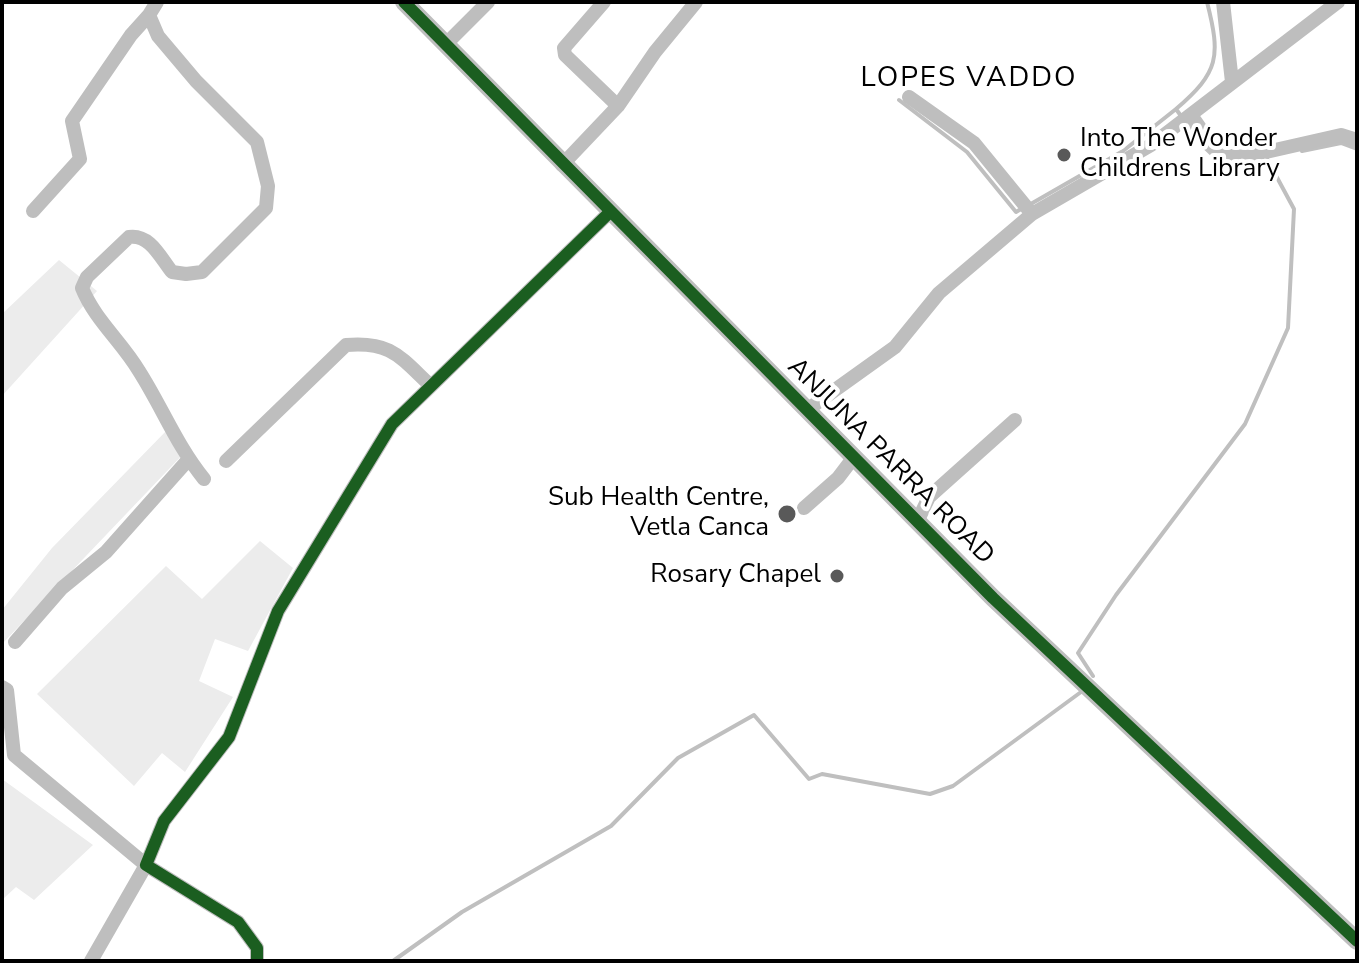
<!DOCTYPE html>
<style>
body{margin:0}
#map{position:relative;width:1359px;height:963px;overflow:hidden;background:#fff;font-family:"Nunito Sans",sans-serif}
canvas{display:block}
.frame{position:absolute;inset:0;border:4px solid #000;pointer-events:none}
</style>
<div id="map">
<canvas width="1359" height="963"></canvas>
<div class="frame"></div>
</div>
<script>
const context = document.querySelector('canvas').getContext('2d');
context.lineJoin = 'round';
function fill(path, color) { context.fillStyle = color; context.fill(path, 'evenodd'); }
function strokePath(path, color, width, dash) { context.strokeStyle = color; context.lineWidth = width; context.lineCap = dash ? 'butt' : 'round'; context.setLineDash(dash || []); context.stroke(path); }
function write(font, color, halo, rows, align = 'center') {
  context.font = font + ' "Nunito Sans",sans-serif'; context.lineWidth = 8; context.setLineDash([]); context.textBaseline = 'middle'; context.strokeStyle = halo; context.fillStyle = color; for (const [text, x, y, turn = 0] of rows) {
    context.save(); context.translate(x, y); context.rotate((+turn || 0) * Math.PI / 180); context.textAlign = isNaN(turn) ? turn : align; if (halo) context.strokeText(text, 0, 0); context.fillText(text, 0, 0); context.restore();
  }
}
const green = new Path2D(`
 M59,260l38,31 -95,105v-82z
 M169,428l21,19 -188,197v-34l50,-62z
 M260,541l33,27 -45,83 -33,-12 -16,42 34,16 -48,75 -23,-19 -28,33 -97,-92 129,-128 36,33z
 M2,779l91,66 -59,55 -18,-13 -14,13z`);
const stream = new Path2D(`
 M1207,2c14,55 12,70 -31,107l25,35 17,16 8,1
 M899,100l68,52 49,60 5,-3
 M1302,151l39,-8 16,6
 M1029,205l94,-54 53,-42
 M1093,676l-15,-23 38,-58 129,-171 43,-96 6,-119 -28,-52
 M393,961l69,-49 149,-86 67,-68 76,-43 55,64 13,-5 108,20 23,-8 128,-94`);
const minor = new Path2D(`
 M157,2l-8,13 9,21 38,45 61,61 11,44 -2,22 -64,64 -16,2 -14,-2c-12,-15 -22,-38 -43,-35l-42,40 -5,11c13,32 40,54 57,83 23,36 38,75 65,108
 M604,2l-40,46 1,7 53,51
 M1223,2l9,80
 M447,43l41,-41
 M909,97l65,46 58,71
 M1191,115l21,30 15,10 17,2 97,-22 16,5
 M562,165l56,-59 37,-54 41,-50
 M33,211l47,-52 -8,-38 59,-86 18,-20
 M807,410l88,-63 44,-54 93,-79 119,-69 187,-143
 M226,461l120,-116c45,-4 54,12 85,41
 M804,508l34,-30 16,-21
 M917,522l12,-25 86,-77
 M15,642l47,-54 44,-36 82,-92
 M2,687l5,3 7,65 132,110 -55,96
 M257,961v-13l-19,-26 -92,-57 18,-44 65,-84 49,-126 114,-187 218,-212`);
const tertiary = new Path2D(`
 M404,2l589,596 364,343`);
const cycleway = new Path2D(`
 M404,2l589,596 364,343
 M257,961v-13l-19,-26 -92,-57 18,-44 65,-84 49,-126 114,-187 218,-212`);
const markers = [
 [1064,155,8,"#595959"],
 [787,514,10,"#595959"],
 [837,576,8,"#595959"]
];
const poiNames = [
 ["Into The Wonder",1080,140,"left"],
 ["Childrens Library",1080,170,"left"],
 ["Sub Health Centre,",769,499],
 ["Vetla Canca",769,529],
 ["Rosary Chapel",821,576]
];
const streetNames = [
 ["ANJUNA PARRA ROAD",890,462,45]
];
const neighbourhoodNames = [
 ["LOPES VADDO",969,79]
];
fill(green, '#ececec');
strokePath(stream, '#bfbfbf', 4);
strokePath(minor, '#bebebe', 14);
strokePath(tertiary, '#bebebe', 18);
strokePath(cycleway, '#1b5e20', 12);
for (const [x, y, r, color] of markers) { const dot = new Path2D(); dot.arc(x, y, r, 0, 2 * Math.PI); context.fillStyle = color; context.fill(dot); strokePath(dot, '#fff', 3); }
write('26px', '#000', '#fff', poiNames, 'right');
write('26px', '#000', '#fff', streetNames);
context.letterSpacing = '2px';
write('28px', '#000', '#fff', neighbourhoodNames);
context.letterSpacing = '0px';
</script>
